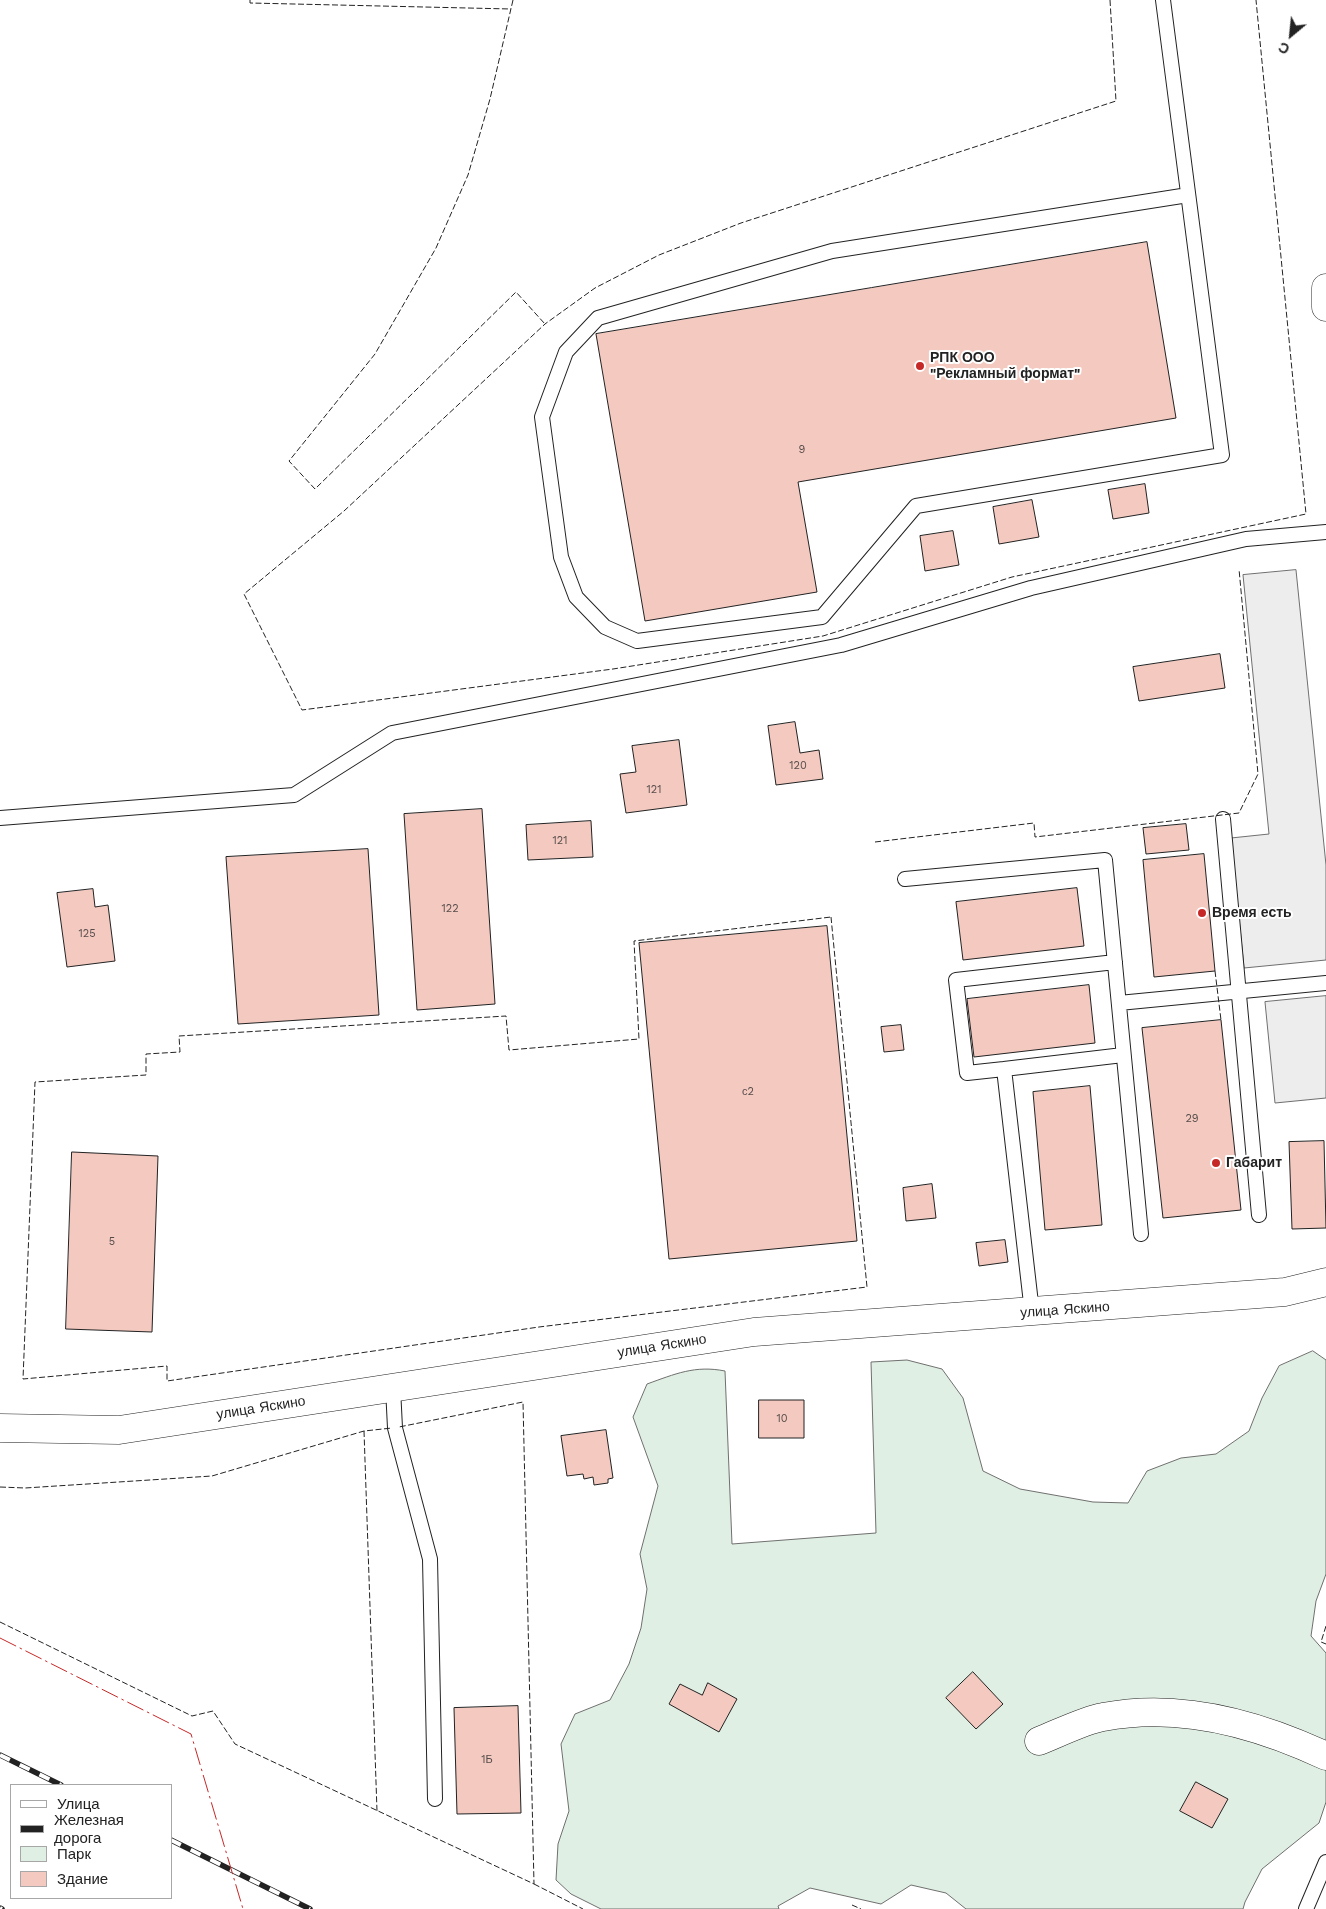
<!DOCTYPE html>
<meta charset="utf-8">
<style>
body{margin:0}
#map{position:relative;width:1326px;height:1909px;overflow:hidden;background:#fff;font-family:"Work Sans",sans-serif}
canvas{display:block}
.legend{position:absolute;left:10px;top:1784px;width:162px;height:115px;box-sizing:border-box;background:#fff;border:1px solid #a7a7a7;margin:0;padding:6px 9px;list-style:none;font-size:15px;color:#222}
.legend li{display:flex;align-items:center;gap:10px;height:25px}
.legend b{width:25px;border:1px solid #a7a7a7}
.north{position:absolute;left:1266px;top:10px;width:50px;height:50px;-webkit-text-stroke:4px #fff;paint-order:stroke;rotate:208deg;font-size:14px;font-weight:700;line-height:20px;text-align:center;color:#222}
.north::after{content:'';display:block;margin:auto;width:18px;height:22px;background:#222;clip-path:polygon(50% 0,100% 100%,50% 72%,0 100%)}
</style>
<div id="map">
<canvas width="1326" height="1909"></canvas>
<ul class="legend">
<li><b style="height:6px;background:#fff"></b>Улица</li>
<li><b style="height:6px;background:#222"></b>Железная дорога</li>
<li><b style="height:14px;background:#e0efe3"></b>Парк</li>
<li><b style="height:14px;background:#f3c9c0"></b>Здание</li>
</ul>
<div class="north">С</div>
</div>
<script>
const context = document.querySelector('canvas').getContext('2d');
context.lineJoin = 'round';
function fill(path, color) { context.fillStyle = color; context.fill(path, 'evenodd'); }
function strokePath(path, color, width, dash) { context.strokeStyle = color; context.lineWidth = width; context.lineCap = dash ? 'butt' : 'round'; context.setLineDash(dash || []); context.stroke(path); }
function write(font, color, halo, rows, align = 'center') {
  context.font = font + ' "Work Sans",sans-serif'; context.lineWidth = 4; context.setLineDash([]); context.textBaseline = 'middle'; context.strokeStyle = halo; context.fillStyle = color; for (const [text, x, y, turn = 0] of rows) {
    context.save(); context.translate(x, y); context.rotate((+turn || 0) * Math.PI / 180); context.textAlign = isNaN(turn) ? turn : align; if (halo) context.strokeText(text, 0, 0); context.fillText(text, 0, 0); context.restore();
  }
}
const green = new Path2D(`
 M1313,1351l13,9v214l-10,27 -5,35 15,17v149l-7,21 -57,46 -17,33 -2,7h-277l-20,-16 -35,-8 -30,19 -71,-16 -32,18 1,3h-178l-30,-15 -15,-14 2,-36 11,-33 -8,-67 14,-30 35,-14 19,-36 12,-36 6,-39 -7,-35 18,-68 -25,-69 14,-33c28,-10 48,-19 78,-13l7,173 144,-11 -5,-171 36,-2 35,9 21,29 20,73 37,18 73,13 35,1 19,-32 34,-13 35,-4 33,-23 13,-33 17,-32z`);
const parking = new Path2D(`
 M1296,570l30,295v95l-82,8 -13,-130 38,-4 -26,-259z
 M1326,996v102l-51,5 -10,-101z`);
const building = new Path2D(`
 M1147,242l29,176 -378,64 19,110 -172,29 -49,-287z
 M1145,484l4,29 -36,6 -5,-29z
 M1032,500l7,37 -40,7 -6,-37z
 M953,531l6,34 -34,6 -5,-35z
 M1220,654l5,34 -86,13 -6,-34z
 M795,722l5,31 19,-3 4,29 -47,6 -8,-59z
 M679,740l8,65 -61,8 -6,-39 16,-2 -4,-26z
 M482,809l13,195 -78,6 -13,-196z
 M591,821l2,36 -65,3 -2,-35z
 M1186,824l3,26 -43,4 -3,-26z
 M368,849l11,166 -141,9 -12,-167z
 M1204,854l11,117 -61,6 -11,-117z
 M1077,888l7,58 -121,14 -7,-58z
 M93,889l2,18 13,-2 7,56 -48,6 -10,-74z
 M827,926l30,315 -188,18 -30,-316z
 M1089,985l6,58 -121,14 -7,-58z
 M1221,1020l20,190 -78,8 -21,-190z
 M901,1025l3,25 -20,2 -3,-25z
 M1090,1086l12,139 -57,5 -12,-138z
 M1324,1141l2,87 -34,1 -3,-87z
 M72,1152l86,4 -6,176 -86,-3z
 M932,1184l4,34 -30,3 -3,-33z
 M1005,1240l3,22 -29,4 -3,-23z
 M759,1400h45v38h-45z
 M606,1430l7,48 -5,1v4l-14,2 -1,-8 -9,2 -1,-5 -16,2 -6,-40z
 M973,1672l30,32 -27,25 -30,-31z
 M708,1683l29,16 -18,33 -50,-28 11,-20 22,11z
 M518,1706l3,107 -64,1 -3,-106z
 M1196,1782l32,17 -16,29 -32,-17z`);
const service = new Path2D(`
 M1163,0l59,455 -306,51 -94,111 -185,24 -32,-14 -29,-30 -15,-40 -19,-140 24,-65 32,-34 234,-67 356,-56
 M0,818l294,-23 98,-62 449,-88 190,-57 215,-49 80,-7
 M1223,819l36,396
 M905,879l200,-19 36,374
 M1119,1003l207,-20
 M1004,1069l119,-14
 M1032,1312l-28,-243 -37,4 -11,-93 159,-18
 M393,1388l2,40 35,131 5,240
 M1306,1909l20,-47`);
const minor = new Path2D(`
 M1039,1741c18,-7 46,-21 64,-24 76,-15 155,7 223,39`);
const tertiary = new Path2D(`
 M1326,288v19
 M0,1428l119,2 635,-98 531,-40 41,-10`);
const rail = new Path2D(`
 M0,1755l61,30
 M171,1840l139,69
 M0,1908l2,1`);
const fence = new Path2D(`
 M250,0v3l261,6
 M513,0l-23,99 -22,76 -32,73 -61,106 -86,107 26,28 201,-197 29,32
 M1110,0l6,101 -375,122 -82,32 -64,33 -50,36 -201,187 -100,83 58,116 311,-41 210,-33 189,-59 294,-63 -50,-514
 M875,842l159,-19 1,14 204,-24 19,-39 -19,-205
 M831,917l36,370 -328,40 -372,54v-15l-144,13 12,-297 111,-7v-21l34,-2 -1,-16 327,-20 3,34 130,-11 -5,-98z
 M1215,971l6,49
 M364,1431l13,380
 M0,1487l25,1 187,-12 152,-45 28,-3
 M0,1622l192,94 21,-5 22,33 299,140 -11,-482 -124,25
 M1326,1626l-5,16 5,2
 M534,1884l49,25
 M852,1905l9,4`);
const power = new Path2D(`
 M0,1638l191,96 52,175`);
const markers = [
 [920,366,5,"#c62828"],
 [1202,913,5,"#c62828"],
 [1216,1163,5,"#c62828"]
];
const numberNames = [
 ["9",802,450],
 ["120",798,766],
 ["121",654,790],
 ["121",560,841],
 ["122",450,909],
 ["125",87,934],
 ["с2",748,1092],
 ["29",1192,1119],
 ["5",112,1242],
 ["10",782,1419],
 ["1Б",487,1760]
];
const poiNames = [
 ["РПК ООО",930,358],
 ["\"Рекламный формат\"",930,374],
 ["Время есть",1212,913],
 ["Габарит",1226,1163]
];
const streetNames = [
 ["улица Яскино",1065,1310,-4],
 ["улица Яскино",662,1346,-9],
 ["улица Яскино",261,1408,-9]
];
fill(green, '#e0efe3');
strokePath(green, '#6f6f6f', 1);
fill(parking, '#ededed');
strokePath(parking, '#6f6f6f', 1);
fill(building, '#f3c9c0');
strokePath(building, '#222', 1);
strokePath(service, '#222', 16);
strokePath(minor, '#222', 29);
strokePath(tertiary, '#222', 29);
strokePath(service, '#fff', 14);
strokePath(minor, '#fff', 28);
strokePath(tertiary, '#fff', 28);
strokePath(rail, '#222', 5.5);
strokePath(rail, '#fff', 4, [11]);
strokePath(fence, '#222', 1, [6, 2.5]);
strokePath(power, '#c62828', 1, [18, 4, 2.5, 4]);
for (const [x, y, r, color] of markers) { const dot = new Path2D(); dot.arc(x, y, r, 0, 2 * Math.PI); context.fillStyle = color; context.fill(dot); strokePath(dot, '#fff', 2); }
write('11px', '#564c4a', null, numberNames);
write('bold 14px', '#222', '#fff', poiNames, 'left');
write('14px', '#222', '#fff', streetNames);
</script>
